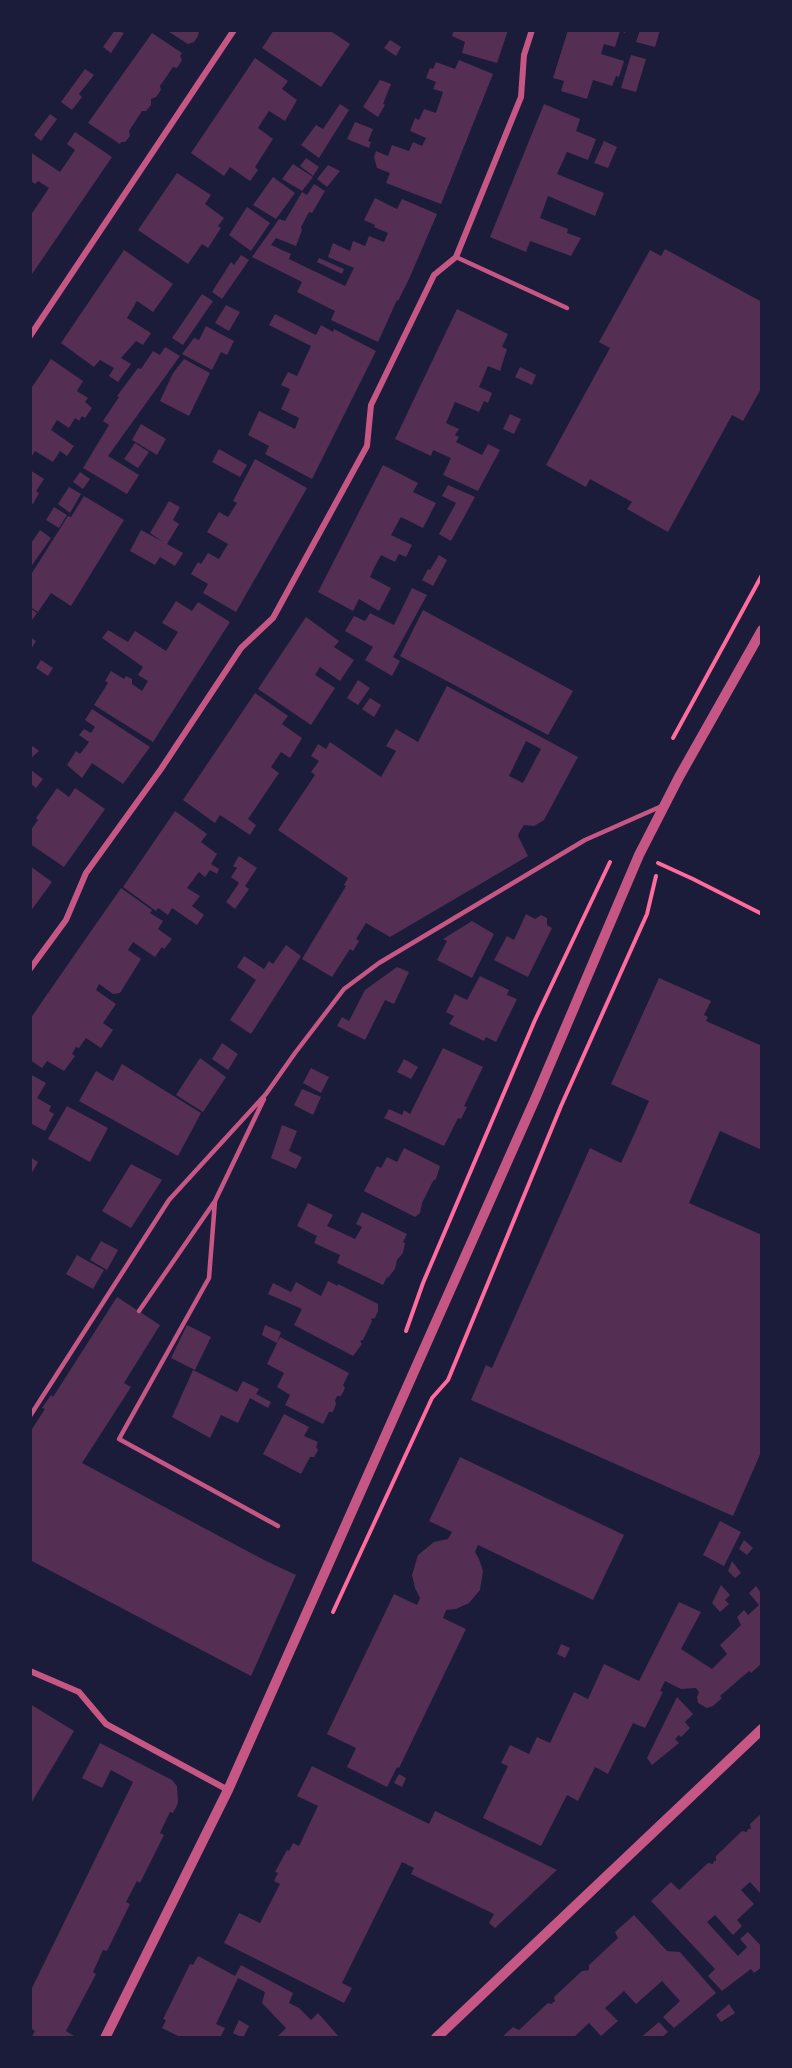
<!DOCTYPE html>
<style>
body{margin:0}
#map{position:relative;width:792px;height:2068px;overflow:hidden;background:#1b1b3a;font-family:Figtree,sans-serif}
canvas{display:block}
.frame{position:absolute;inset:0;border:32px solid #1b1b3a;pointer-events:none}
</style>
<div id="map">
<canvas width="792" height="2068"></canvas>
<div class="frame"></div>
</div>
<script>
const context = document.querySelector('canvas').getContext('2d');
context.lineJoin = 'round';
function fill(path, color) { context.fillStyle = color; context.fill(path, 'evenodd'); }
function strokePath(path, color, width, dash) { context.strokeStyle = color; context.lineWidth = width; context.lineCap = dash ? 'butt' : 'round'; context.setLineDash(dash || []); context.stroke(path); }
const building = new Path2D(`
 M115,30l9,3 -13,20 -8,-6z
 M166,30h33l-1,6 -4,6 -6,2z
 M274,30h55l21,14 -29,43 -59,-39z
 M454,30h54l-11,33 -35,-10 3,-11 -13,-6z
 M568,30h58l-1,3 -5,-2 -5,16 -11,-3 -3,10 23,7 -5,16 -3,-1 -4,10 -19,-6 -6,19 -26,-8 3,-10 -11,-3z
 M640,30h20l-5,17 -19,-5z
 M152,33l30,20 -2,3 2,4 -5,8 -4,-1 -13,19 1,4 -5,7 -5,2v6l-5,6h-4l-13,20 1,5 -5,6h-4l-1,2 -32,-21z
 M390,40l11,7 -5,9 -12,-8z
 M631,55l15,4 -10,33 -15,-4z
 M255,58l33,23 -6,8 15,11 -12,21 -16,-10 -11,17 15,11 -18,28 3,3 -8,11 -20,-14 -6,9 -33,-23z
 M459,60l34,14 -52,130 -55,-21 4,-10 -13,-5 -3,-11 2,-6 12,5 4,-11 17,6 4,-9 9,4 4,-8 -16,-7 5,-13 4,2 5,-11 12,4 7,-21 -10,-3 3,-7 -10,-4 4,-10 3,1 3,-7 19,7z
 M85,69l9,6 -15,19 3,3 -10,13 -11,-8z
 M380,80l11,4 -8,20 2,1 -7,12 -15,-10z
 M340,104l9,6 -30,48 -18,-13 15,-20 7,4z
 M544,104l36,15 -4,12 20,8 -8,21 -21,-8 -10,22 47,19 -9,23 -47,-20 -8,22 28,11 -1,4 14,5 -10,18 -41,-15 -4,11 -36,-15z
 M50,114l7,5 -16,22 -7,-6z
 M355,122l18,7 -5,12 3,1 -2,6 -22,-9z
 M75,132l37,25 -82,120v-61l19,-28 -11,-7 -3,3 -5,-4v-28l30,20 15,-22 -8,-6z
 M604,141l13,6 -9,21 -14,-5z
 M306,158l13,9 -6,9 -13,-10z
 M293,164l20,13 -11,14 -20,-12z
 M328,165l12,6 -13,16 -10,-8z
 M177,173l34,22 -6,9 19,14 -6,8 3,2 -13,20 -6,-4 -14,20 -50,-34z
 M273,177l22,16 -19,26 -23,-14z
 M314,184l11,7 -13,22 -3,-1 -8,15 1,3 -6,16 -20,-8 -5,7 20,9 -2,5 56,27 9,-18 -26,-11 5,-14 17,8 3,-10 12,5 4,-10 15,6 4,-9 -14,-6 1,-2 -11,-5 11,-22 22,11 5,-10 35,15 -28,65 -11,22 -1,-1 -19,42 -47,-22 4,-9 -38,-19 5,-10 -50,-25 27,-38 6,2 17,-29 5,3z
 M247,207l23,16 -19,28 -22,-16z
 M665,249l97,53v85l-19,34 -11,-6 -64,117 -41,-23 5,-7 -42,-23 -4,8 -40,-22 64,-117 -11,-6 51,-92 11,6z
 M124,250l49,34 -20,28 -16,-11 -10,17 24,15 -8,12 -7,-4 -15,17 10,6 -13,18 -9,-6 5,-8 -14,-8 -6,7 -33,-24z
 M241,255l8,5 -27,39 -10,-7 19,-30 3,3z
 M319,258l25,11 -2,5 -25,-12z
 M202,294l11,7 -30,44 -11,-7z
 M226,305l14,7 -11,19 -14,-8z
 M457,309l51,25 -6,13 5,2 -7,22 -12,-5 -9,21 13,6 -4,10 -4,-2 -5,11 -24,-10 -9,21 13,6 -4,6 4,2 -3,5 26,13 6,-11 12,6 -22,41 -35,-16 8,-17 -18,-8 -2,6 -36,-17z
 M275,314l41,21 5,-10 12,7 1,-3 42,22 -64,128 -47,-25 4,-8 -21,-11 11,-24 36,18 4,-11 -18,-9 9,-20 -9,-4 7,-13 9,4 14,-30 -42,-21z
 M206,326l28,15 -7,14 -6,-3 -9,18 -30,-16 12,-16 5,2z
 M165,347l15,9 -72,100 31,19 -12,19 -44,-26 26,-43 -6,-4 16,-24 -2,-1 21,-28 3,1 12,-18 7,4z
 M51,359l32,22 -6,10 11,7 -3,4 7,6 -7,10 -3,-2 -3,5 -4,-3 -6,10 -12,-8 -6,10 23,16 -7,10 -7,-5 -7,11 -18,-11 -5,8v-69z
 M184,359l26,14 -21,43 -29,-15 13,-28z
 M520,367l16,8 -4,10 -17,-8z
 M510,414l11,5 -7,15 -11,-5z
 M141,424l25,15 -9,16 -25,-15z
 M135,443l14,9 -11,16 -14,-9z
 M219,449l28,16 -7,12 -28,-15z
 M255,459l52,29 -71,124 -33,-19 5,-9 -17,-10 7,-12 3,2 7,-11 11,6 9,-15 -21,-12 12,-20 9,5 9,-14 -4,-2z
 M383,465l35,18 -5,9 23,11 -13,25 -22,-11 -10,18 21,10 -6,12 -7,-3 -4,8 -14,-7 -7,13 -4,9 21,11 -12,23 -20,-12 -6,12 -35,-19z
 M30,470l14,9 -8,12 3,2 -6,11 -3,-2z
 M80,472l10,7 -7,10 -10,-7z
 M448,485l27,12 -24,44 -12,-7 17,-31 -14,-7z
 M69,487l12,7 -11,19 -12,-9z
 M84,496l40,24 -53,86 -20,-13 -13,19 -8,-5v-31l38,-60 3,1z
 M169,501l11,6 -7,13 6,4 -12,20 16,9 -8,13 -15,-9 -5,8 -25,-14 11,-21 22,12 -13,-9z
 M54,507l13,8 -8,13 -13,-8z
 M40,530l11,8 -21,30v-23z
 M439,555l8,5 -14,26 -11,-6 6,-11 2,1z
 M412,588l15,7 -34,62 7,4 -8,15 -27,-16 8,-13 -28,-16 9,-15 11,5 5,-8 24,12z
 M176,601l16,10 6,-9 32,20 -77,120 -59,-37 14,-22 -3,-2 6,-10 13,8 2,-3 6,3v5l10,7 6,-10 -10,-6 5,-8 -41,-29 6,-8 20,12 7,-11 31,20 12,-19 -16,-9z
 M30,608l7,5 -7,10z
 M423,610l150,81 -25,44 -148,-79z
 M306,617l33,24 -5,6 20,13 -14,21 -20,-14 -5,8 20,13 -24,37 -53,-36z
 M30,637l6,4 -6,10z
 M41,660l12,8 -5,8 -12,-8z
 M358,680l12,8 -12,17 -11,-7z
 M447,686l131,71 -34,63 -10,6 -10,-1 -4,6 -2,5 10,20 -138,81 -24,-14 -10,16 3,2 -6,10 -3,-2 -18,28 -30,-18 44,-73 -2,-1 4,-7 -70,-48 37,-55 -4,-3 8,-11 -8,-5 7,-12 8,5 4,-7 51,35 15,-26 -10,-5 10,-17 22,13zM526,741l15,8 -18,34 -14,-7z
 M255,693l33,23 -6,8 20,14 -12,20 -9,-6 -10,15 8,6 -31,46 8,6 -6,10 -30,-20 -5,8 -32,-23z
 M370,698l11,7 -7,12 -12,-8z
 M92,709l58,38 -27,37 -31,-21 -10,15 -15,-13 9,-14 4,3 9,-12 -10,-7 5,-6 7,4 4,-6 -10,-7z
 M30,744l9,7 -9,8z
 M31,770l12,9 -7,9 -6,-5z
 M57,788l12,9 6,-9 30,21 -41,58 -34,-23v-13l8,-11 -2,-2z
 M175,811l32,23 -6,8 16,12 -6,10 8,5 -2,5 -7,-4 -5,7 -6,-5 -12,16 13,8 -8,10 12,9 -7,10 -25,-17 -4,7 -10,-7 -2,3 -33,-24z
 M239,856l18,12 -12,18 4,3 -14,20 -9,-7 13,-19 -8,-6 6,-9 -4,-2z
 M30,866l22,16 -22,30z
 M121,888l31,22 -2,3 13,8 -5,8 14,10 -8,10 -2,-2 -7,10 -22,-15 -5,8 13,9 -21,34 -7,1 -14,-10 -3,6 20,14 -13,19 10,7 -12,18 -15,-10 -7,10 -3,-1 -4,7 3,2 -11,15 -17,-10 -5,7 -12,-8v-41z
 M526,914l9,5 6,-4 6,3v7l5,3 -24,49 -34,-17 13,-24 7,4z
 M472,921l22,13 -22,44 -35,-18 10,-19 -4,-2z
 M286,945l15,11 -50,78 -21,-14 26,-40 -19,-13 7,-11 20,13 5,-8 4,3z
 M397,967l12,5 -15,32 -9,-4 -20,40 -28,-14 5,-9 7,4 16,-31z
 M480,976l29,14 -2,5 10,4 -21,43 -10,-5 -2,4 -35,-17 5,-8 -8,-4 9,-18 12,6z
 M659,978l52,23 -7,14 4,2 -2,4 56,25v104l-42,-19 -31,72 73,32v215l-29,66 -262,-116 15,-35 6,3 98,-220 31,15 12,-26 16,-36 -38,-17z
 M222,1043l16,11 -10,16 -16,-11z
 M443,1048l40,19 -19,39 3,1 -6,12 -3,-1 -14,28 -60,-28 5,-9 13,6 2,-5 6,4z
 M200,1058l26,19 -23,35 -27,-17z
 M404,1059l14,8 -7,12 -14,-7z
 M122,1064l79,49 -23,43 -99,-55 17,-30 17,10z
 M311,1068l18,9 -8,16 -18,-10z
 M30,1074l16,9 -9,15 14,8 -2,5 5,3 -9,17 -15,-8z
 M302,1089l19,8 -8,18 -19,-10z
 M67,1106l41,22 -18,34 -42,-23z
 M282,1125l15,6 -8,20 13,6 -6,12 -25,-11z
 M404,1148l36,18 -4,13 -3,2 -11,22 -2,10 -5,4 -51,-26 13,-25 4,2 6,-11 10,5z
 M30,1157l8,5 -8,14z
 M131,1164l31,16 -31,48 -29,-17z
 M308,1203l25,12 -6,11 28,13 7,-12 -6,-3 6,-12 45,22 -4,8 2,1 -2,10 -6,7 -2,9 -7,9 -1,-1 -4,8 -46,-22 3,-8 -26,-12 3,-7 -20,-10z
 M101,1241l17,9 -11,20 -17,-10z
 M77,1255l27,15 -11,19 -27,-15z
 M328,1281l10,5v-2l40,20v7l-3,7 -4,1 1,2 -9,19 -3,1 2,3 -9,12 -59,-31 8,-16 -34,-15 5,-11 18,9 5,-10 25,14z
 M117,1297l43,28 -36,58 7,4 -49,76 182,97 32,15 -45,101 -221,-116v-128l15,-23 -3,-1 9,-13 2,2z
 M187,1325l24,12 -16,33 -24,-12z
 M265,1325l16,7 -4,11 -15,-8z
 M280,1337l69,36 -6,12 2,3 -4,8h-4l-2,5 1,3 -3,8h-4l-6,12 -38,-19 5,-10 -13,-8 7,-14 -17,-9z
 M193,1370l44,22 6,-11 16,8 -3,5 15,8 -3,6 -18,-10 -12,25 -17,-8 -11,23 -38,-21z
 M284,1414l25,13 -5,9 14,6 -2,5 2,3 -4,7h-4l-9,17 -38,-20z
 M460,1457l164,78 -31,65 -115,-55 -3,7 4,7 4,12 -3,19 -11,13 -13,6 -10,1 -3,8 23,11 -67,139 -2,-1 -10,20 -40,-20 9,-19 -29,-14 67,-140 23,11 3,-7 -5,-10 -3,-13 6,-20 16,-13 14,-3 4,-7 -23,-11z
 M720,1521l21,11 -17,34 -21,-11z
 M744,1540l9,8 -6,7 -8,-6z
 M732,1561l9,12 -6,5 -7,-7z
 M721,1585l9,10 -5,5 4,4 -9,8 -8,-9z
 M756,1586l5,7 1,-1v68l-1,4 -10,9 -2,-2 -29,25 2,2 -9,8 -6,2 -9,-5 -1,-6 2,-5 -3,-4 -15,1 -16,-8 -5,10 3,1 -18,36 -12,-5 -25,51 -13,-7 -17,34 -11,-6 -26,51 -58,-28 25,-52 -7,-3 9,-18 19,9 8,-17 13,6 24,-51 14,7 16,-35 35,17 40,-79 22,10 -20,37 31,20 15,-15 -7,-9 21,-20 -4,-8 7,-7 4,5 11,-10 -10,-12z
 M561,1644l9,4 -5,10 -8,-4z
 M677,1697l16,17 -8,8 5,6 -9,9 -2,-2 -4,4 4,4 -27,22 -5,-7z
 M30,1704l44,27 -44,74z
 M100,1743l72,37 5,6 1,17 -5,10 -3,-1 -10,21 4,2 -24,48 -3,-2 -11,21 4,2 -23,47 -4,-1 -10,22 3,2 -30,57 8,5 -1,2h-42l4,-7 -5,-3v-36l103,-210 -22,-12 -9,18 -20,-10z
 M312,1766l117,58 6,-13 122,59 -62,58 -6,-5 5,-9 -83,-40 3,-6 -12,-6 -60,121 10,5 -8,15 -120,-60 15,-30 21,10 20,-39 -6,-3 4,-8 -3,-1 12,-22 2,1 4,-8 6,3 19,-40 -21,-10z
 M399,1774l7,4 -4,9 -8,-4z
 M762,1813v82l-12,-13 -9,8 13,14 -17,16 5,6 -9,9 -18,-20 -8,7 31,34 9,-9 -7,-8 8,-7 14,15v20l-8,6 -3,-4 -29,22 -14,-15 7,-7 -64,-68 20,-19 8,8 29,-27 5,1 1,-3h2v-5l26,-25 5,1 1,-3h3l-1,-5z
 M634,1915l33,36 13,1 36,41 -42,35 -11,-11 17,-16 -18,-20 -26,23 -12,-13 -19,17 13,13 -17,15 -12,-13 -16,15h-72l12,-11 6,3 29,-27 4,1 1,-2h2l-1,-5 28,-26 7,-1v-5l29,-27 -3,-6z
 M198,1956l37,20 6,-11 52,28 -4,10 10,5 12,12 7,-7 22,25h-64l10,-10 -24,-25 3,-11 -27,-14 -22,46 9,4 -5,10h-38l-20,-10 4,-8 -3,-1 9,-18 18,-37 3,1z
 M729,2004l6,9 -14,9 -5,-7z
 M239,2020l10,6 -6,12 -10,-5z
 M659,2022l9,10 -7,6h-21z`);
const path = new Path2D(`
 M673,738l89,-163
 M658,863l35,16 69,35
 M406,1331l17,-48 112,-263 75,-158
 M333,1612l99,-214 16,-18 113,-274 86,-192 9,-38`);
const service = new Path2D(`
 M456,257l111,51
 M215,1201l-6,77 -90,161 159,87
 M139,1311l76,-110 49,-102
 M30,1416l139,-216 97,-106 29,-41 49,-64 35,-26 206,-123 77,-34`);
const minor = new Path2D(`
 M30,336l204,-306
 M30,969l36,-49 20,-47 75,-104 80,-121 32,-30 94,-172 4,-41 63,-130 22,-18 65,-160 3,-42 8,-25
 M30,1671l49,21 27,32 122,66`);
const tertiary = new Path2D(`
 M105,2038l123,-248 308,-693 103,-242 40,-78 83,-147
 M436,2038l326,-309`);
fill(building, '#542f53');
strokePath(path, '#ff6b9d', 4);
strokePath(service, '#c65784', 4.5);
strokePath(minor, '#c65784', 6);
strokePath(tertiary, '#c65784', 10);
</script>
